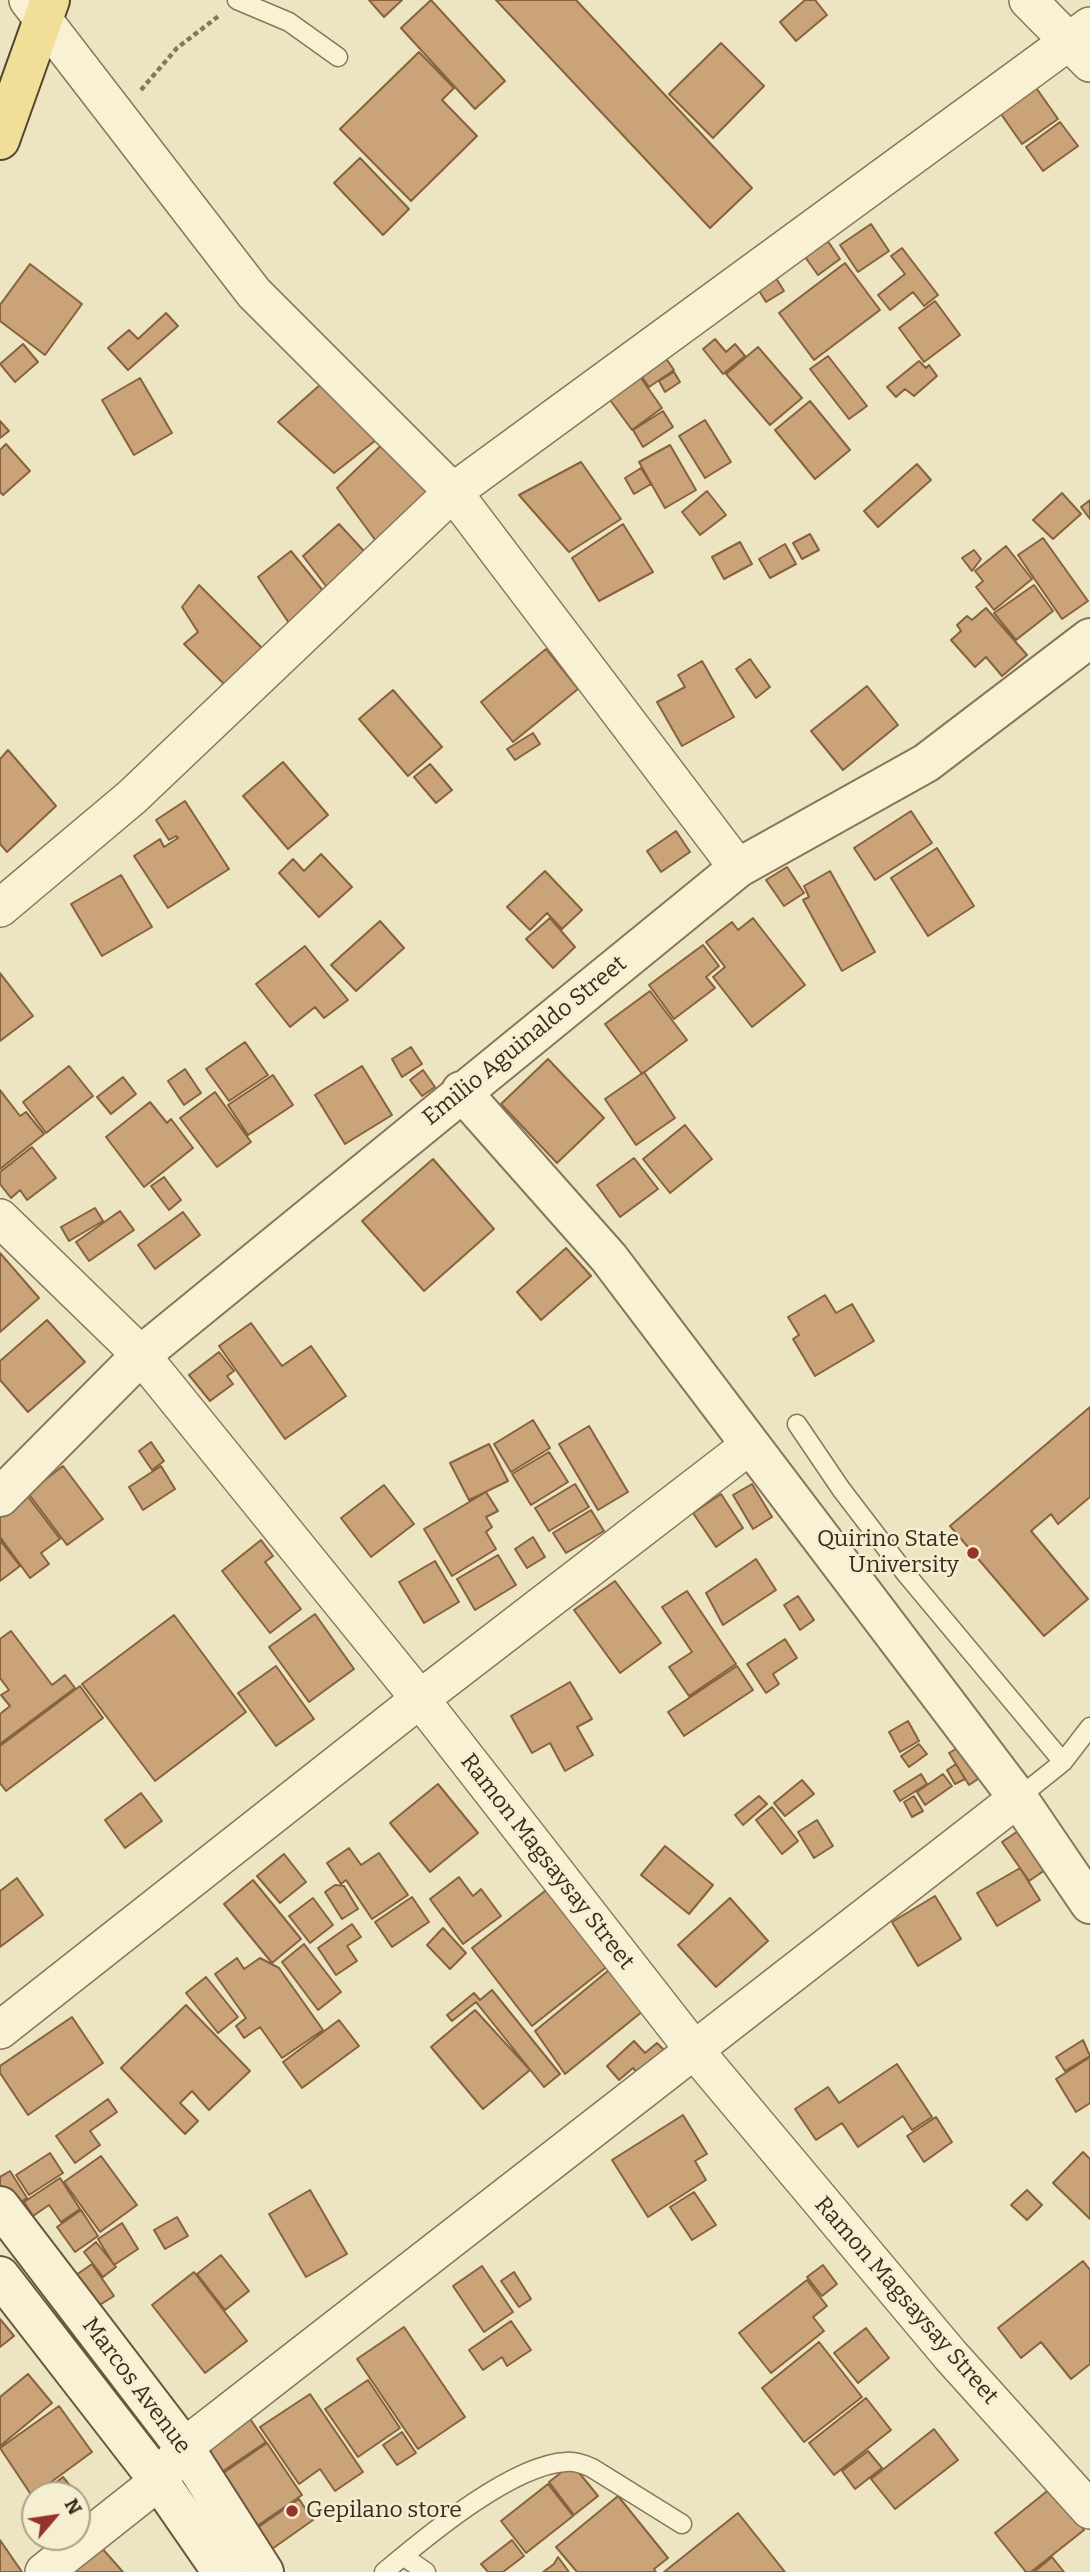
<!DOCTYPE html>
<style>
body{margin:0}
#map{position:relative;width:1090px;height:2572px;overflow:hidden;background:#ede5c1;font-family:Bitter,serif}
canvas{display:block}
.north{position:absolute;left:21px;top:2481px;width:70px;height:70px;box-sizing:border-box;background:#f5eed1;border:2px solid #a9a089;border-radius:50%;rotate:61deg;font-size:19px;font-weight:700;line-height:28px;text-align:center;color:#372c1d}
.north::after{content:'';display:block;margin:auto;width:24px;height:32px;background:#95332a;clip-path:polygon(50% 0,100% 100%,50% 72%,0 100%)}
</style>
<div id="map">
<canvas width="1090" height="2572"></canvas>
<div class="north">N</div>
</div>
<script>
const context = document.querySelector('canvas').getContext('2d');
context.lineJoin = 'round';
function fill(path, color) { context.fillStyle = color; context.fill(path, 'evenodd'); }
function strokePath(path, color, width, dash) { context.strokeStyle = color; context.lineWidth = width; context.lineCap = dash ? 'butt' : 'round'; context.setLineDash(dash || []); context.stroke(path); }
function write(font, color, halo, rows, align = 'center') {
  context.font = font + ' Bitter,serif'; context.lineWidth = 5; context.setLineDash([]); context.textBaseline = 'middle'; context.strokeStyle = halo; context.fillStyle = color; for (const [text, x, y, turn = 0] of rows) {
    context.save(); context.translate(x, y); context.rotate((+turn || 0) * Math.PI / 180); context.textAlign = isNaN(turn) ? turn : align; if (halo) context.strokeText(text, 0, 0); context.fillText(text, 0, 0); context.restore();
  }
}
const building = new Path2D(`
 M369,0h33l-18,17z
 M431,0l74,81 -30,28 -74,-81z
 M496,0h80l176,188 -42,40z
 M805,0h10l12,15 -31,26 -16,-19z
 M721,43l43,43 -51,52 -44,-44z
 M419,52l35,36 -12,12 35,36 -66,65 -71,-72z
 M1025,72l33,47 -36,25 -33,-47z
 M1060,122l18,24 -35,25 -17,-24z
 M360,158l49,51 -26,26 -49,-52z
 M871,224l18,27 -31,21 -18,-27z
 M823,234l17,25 -22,16 -18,-25z
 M902,248l36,47 -14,11 -11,-14 -23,18 -12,-15 27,-21 -14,-18z
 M845,263l35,47 -66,50 -35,-47z
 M30,264l52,40 -37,51 -45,-34v-16z
 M771,270l13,21 -18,11 -13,-21z
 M935,301l25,34 -36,27 -25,-34z
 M166,313l12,13 -50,44 -20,-22 21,-18 9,9z
 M715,339l11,13 9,-8 10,12 -22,18 -20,-25z
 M23,344l15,18 -23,20 -15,-18z
 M658,347l16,23 -25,17 -16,-23z
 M758,347l44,51 -32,27 -44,-51z
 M828,356l39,50 -18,13 -39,-50z
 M919,361l7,7 3,-3 8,11 -23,20 -9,-7 -9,8 -9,-10z
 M636,371l26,37 -30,22 -27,-37z
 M674,372l6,10 -15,10 -6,-11z
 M329,377l56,56 -51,40 -56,-51z
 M140,378l32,55 -38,22 -32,-55z
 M810,401l40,49 -35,29 -40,-49z
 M663,411l10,16 -30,20 -10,-17z
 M705,420l26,42 -26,16 -26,-42z
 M0,421l9,10 -9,7z
 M390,437l59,59 -65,56 -47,-64z
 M6,444l24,27 -27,24 -3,-3v-42z
 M670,445l26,45 -31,18 -26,-46z
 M581,462l40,57 -52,33 -50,-57z
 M917,464l14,16 -53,47 -14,-16z
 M641,468l10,16 -17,10 -9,-16z
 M707,491l19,24 -26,20 -18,-23z
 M1062,493l19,21 -28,25 -20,-19z
 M1090,500v19l-9,-12z
 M339,524l35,38 -39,36 -32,-42z
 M623,524l30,48 -54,29 -27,-43z
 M810,534l9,16 -17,9 -9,-16z
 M1043,538l45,63 -26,18 -44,-64z
 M740,542l12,22 -28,15 -12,-22z
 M785,544l11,20 -26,14 -11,-19z
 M1006,546l26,33 -38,31 -18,-23 7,-6 -8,-10z
 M974,550l7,9 -9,12 -10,-13z
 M291,551l41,51 -37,30 -37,-55z
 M199,585l64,64 -34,40 -45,-45 14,-12 -16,-25z
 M1034,585l19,26 -37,29 -22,-27z
 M986,608l41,47 -25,21 -16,-19 -11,10 -24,-27 10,-9 -4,-6 10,-9 5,4z
 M546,649l32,40 -65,53 -32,-40z
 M750,659l20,28 -14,11 -20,-29z
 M702,661l32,56 -52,29 -25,-44 28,-15 -7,-12z
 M867,686l31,39 -55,45 -32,-39z
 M393,690l49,57 -34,29 -49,-57z
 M533,733l7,11 -25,16 -8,-11z
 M8,750l48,56 -49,46 -7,-8v-85z
 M283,762l45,53 -40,34 -45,-53z
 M430,764l22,26 -16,13 -22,-26z
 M185,801l44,68 -61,39 -34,-52 26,-17 4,8 14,-9 -2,-2 -7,4 -13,-20z
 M911,811l21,32 -57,37 -21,-32z
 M676,831l14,21 -29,20 -14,-21z
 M937,848l37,58 -46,30 -37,-58z
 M321,854l31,33 -33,30 -40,-44 14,-14 11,12z
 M787,867l17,26 -20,13 -18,-26z
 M545,871l37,39 -20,19 -15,-16 -17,17 -23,-23z
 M830,871l45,81 -33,19 -39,-71 6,-3 -5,-11z
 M121,875l31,52 -50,29 -31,-52z
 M550,918l25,29 -22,21 -27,-29z
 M753,918l52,67 -53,42 -39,-50 12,-10 -19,-25 26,-20 6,8z
 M380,921l24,27 -48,43 -25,-26z
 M703,945l16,21 -13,11 9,11 -41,31 -25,-34z
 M305,946l43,54 -24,18 -9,-11 -25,20 -34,-43z
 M0,973l33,43 -33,25z
 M650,991l37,49 -45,34 -37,-50z
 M245,1042l23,33 -39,26 -23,-32z
 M411,1047l11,17 -20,13 -10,-18z
 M548,1059l56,59 -47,45 -56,-59z
 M69,1066l24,30 -47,37 -23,-31z
 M362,1066l30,49 -47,29 -30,-49z
 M185,1069l16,24 -17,12 -16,-24z
 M423,1070l12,17 -13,9 -12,-16z
 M644,1072l31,46 -39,27 -31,-46z
 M273,1075l20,30 -45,30 -20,-30z
 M123,1077l13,17 -25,20 -14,-17z
 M0,1090l20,26 6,-4 18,22 -44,35z
 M215,1092l36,50 -34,25 -37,-49z
 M150,1102l17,21 4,-4 22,29 -49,39 -38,-50z
 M685,1125l27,34 -42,34 -27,-34z
 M32,1147l24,31 -29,22 -7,-10 -9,8 -11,-14v-12z
 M634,1158l24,31 -38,28 -23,-32z
 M433,1159l61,70 -70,62 -62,-70z
 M164,1177l17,23 -12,10 -18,-24z
 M95,1208l8,13 -34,20 -8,-14z
 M120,1211l14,19 -45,31 -13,-19z
 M183,1212l17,23 -45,34 -17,-24z
 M566,1248l25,28 -50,44 -24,-28z
 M0,1253l39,45 -39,34z
 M825,1295l11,18 16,-9 22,37 -59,35 -22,-37 6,-4 -11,-18z
 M47,1320l38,42 -57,50 -28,-32v-19z
 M251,1323l31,43 29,-20 35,50 -61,43 -66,-93z
 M219,1352l15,19 -7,5 6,8 -23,17 -21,-26z
 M1090,1407v90l-32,27 -7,-10 -20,17 57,68 -44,37 -94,-110z
 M533,1420l17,28 -39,24 -17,-28z
 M589,1426l39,66 -30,18 -39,-66z
 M151,1442l13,19 -12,9 -13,-19z
 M489,1444l19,37 -39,19 -19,-37z
 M549,1452l19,30 -37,23 -19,-31z
 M63,1466l40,53 -36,26 -39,-52z
 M161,1466l14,23 -32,21 -14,-23z
 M575,1484l14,23 -40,24 -14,-23z
 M752,1484l20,33 -19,12 -20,-34z
 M384,1485l30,39 -43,33 -30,-39z
 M486,1492l12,19 -12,6 6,10 -6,5 10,17 -44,27 -28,-47z
 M26,1494l34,45 -19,14 8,11 -19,14 -30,-41v-24z
 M721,1494l22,34 -27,19 -23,-34z
 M591,1510l13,21 -38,22 -13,-20z
 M533,1537l12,20 -18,11 -12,-19z
 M0,1540l20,26 -20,15z
 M261,1540l12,16 -8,6 36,47 -31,24 -48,-62z
 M498,1555l18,30 -41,25 -18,-31z
 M756,1559l20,31 -53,35 -17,-32z
 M435,1561l24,41 -35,21 -25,-41z
 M615,1581l46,62 -41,30 -46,-63z
 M687,1591l49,73 -47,32 -20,-29 23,-15 -30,-45z
 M798,1596l16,24 -14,10 -16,-25z
 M315,1614l39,55 -45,33 -40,-55z
 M174,1615l72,97 -91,69 -73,-97z
 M11,1631l41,54 13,-10 10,13 -75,56v-30l10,-8 -9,-11 8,-5 -9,-12v-39z
 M785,1639l12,19 -24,16 6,10 -13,9 -19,-29z
 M276,1666l38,53 -38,27 -38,-53z
 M737,1666l16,24 -69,46 -16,-24z
 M570,1682l22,37 -15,8 16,28 -28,16 -15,-28 -18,10 -21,-37z
 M80,1686l23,32 -97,73 -6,-8v-37z
 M908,1721l11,20 -19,11 -11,-20z
 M919,1744l8,10 -18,13 -8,-11z
 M959,1747l19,32 -9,6 -20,-32z
 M956,1764l9,15 -10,5 -8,-14z
 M921,1774l6,10 -27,17 -6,-10z
 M943,1774l9,12 -27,19 -8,-13z
 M802,1780l12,14 -29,22 -11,-13z
 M438,1784l40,49 -48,39 -40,-49z
 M141,1793l21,28 -37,27 -20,-28z
 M759,1796l8,8 -24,21 -8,-10z
 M914,1796l9,15 -11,6 -8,-15z
 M772,1807l26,34 -16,13 -26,-34z
 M817,1820l16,26 -19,12 -16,-26z
 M1021,1829l27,39 -19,13 -27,-39z
 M665,1846l48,39 -24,29 -48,-39z
 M349,1848l12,17 18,-12 29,42 -36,24 -26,-39 -5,4 -14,-21z
 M284,1854l22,28 -26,21 -23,-27z
 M1020,1868l20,32 -43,26 -20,-33z
 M459,1877l14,19 8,-7 20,27 -38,28 -33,-45z
 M17,1878l26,37 -43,32v-56z
 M253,1880l48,59 -29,24 -48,-59z
 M554,1884l60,77 -82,65 -60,-78z
 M335,1885l9,1 14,23 -16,10 -17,-27z
 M935,1896l26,43 -43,27 -26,-44z
 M412,1897l17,25 -37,25 -17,-25z
 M313,1898l20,27 -23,18 -21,-27z
 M730,1898l38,43 -52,46 -38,-42z
 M352,1924l9,13 -14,9 10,15 -21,14 -18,-27z
 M443,1928l23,25 -16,16 -23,-24z
 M304,1944l37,48 -23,18 -36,-48z
 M237,1958l7,11 16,-11 19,10 44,62 -41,28 -22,-31 -16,11 -8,-12 10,-8 -31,-44z
 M609,1970l34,41 -78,63 -30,-43z
 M206,1977l32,40 -20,16 -32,-40z
 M492,1990l68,84 -16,13 -68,-85 -24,19 -5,-6 27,-22 6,7z
 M186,2005l64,66 -41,39 -17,-19 -12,12 18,18 -13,13 -64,-66z
 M475,2010l55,60 -47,39 -52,-62z
 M72,2017l31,46 -75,52 -28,-42v-7z
 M339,2020l20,26 -57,42 -19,-26z
 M1083,2040l7,16 -25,15 -9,-14z
 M634,2041l11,12 12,-10 7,7 -10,10 -7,24 -14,-16 -14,12 -12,-14z
 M1090,2057v46l-14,9 -20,-33z
 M897,2064l35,53 -20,13 -9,-14 -45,31 -16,-24 -26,17 -21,-31 33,-22 11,16z
 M108,2099l9,13 -27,19 10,14 -25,18 -19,-27z
 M683,2115l24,39 -12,7 11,19 -58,37 -36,-57z
 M936,2117l16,25 -28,20 -17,-26z
 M1083,2152l7,7v60l-37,-36z
 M50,2153l13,20 -34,22 -13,-20z
 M101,2156l36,49 -37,27 -36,-50z
 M10,2171l17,27 -17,11 -10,-16v-16z
 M60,2178l20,31 -19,13 -12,-17 -16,11 -9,-14z
 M310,2190l37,64 -41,23 -37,-63z
 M1027,2190l15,15 -15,15 -16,-15z
 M694,2192l22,33 -24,15 -22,-33z
 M81,2210l17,26 -23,16 -18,-25z
 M177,2217l11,19 -23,13 -11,-19z
 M122,2223l16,26 -24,16 -16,-26z
 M96,2242l20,25 -13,10 -19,-25z
 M221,2255l28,36 -24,19 -28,-36z
 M1083,2261l7,9v94l-19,15 -30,-37 -20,16 -23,-30z
 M92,2264l22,32 -16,10 -22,-31z
 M823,2265l14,19 -15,12 -15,-19z
 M482,2266l31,46 -29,20 -31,-46z
 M194,2272l53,69 -42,32 -53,-68z
 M514,2272l17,27 -12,8 -18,-26z
 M807,2280l20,26 -14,11 11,14 -53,42 -32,-40z
 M0,2319l14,17 -14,11z
 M511,2321l20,29 -24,16 -5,-9 -19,13 -14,-20z
 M404,2327l61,90 -47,32 -61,-90z
 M866,2328l23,30 -31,25 -24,-30z
 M819,2342l43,55 -58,45 -42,-54z
 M28,2374l24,29 -52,43v-49z
 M368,2380l32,48 -42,29 -33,-48z
 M310,2394l53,78 -28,19 -15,-22 -21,15 -39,-57z
 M866,2398l25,32 -57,45 -25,-32z
 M59,2406l33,46 -60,44 -32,-48z
 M248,2416l18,26 -56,38 -18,-26z
 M934,2429l24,31 -63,49 -24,-30z
 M402,2432l14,21 -19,12 -14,-20z
 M267,2443l35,52 -45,31 -35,-52z
 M868,2451l14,17 -27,21 -13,-18z
 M572,2464l26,32 -24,19 -25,-33z
 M63,2477l25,31 -11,9v-22l-36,-1z
 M548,2484l25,32 -47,37 -25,-32z
 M1051,2488l33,42 -53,42h-5l-31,-39z
 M618,2496l50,62 -14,11 2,3h-79l-21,-25z
 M299,2499l14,21 -41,29 -15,-21z
 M738,2513l47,59h-121z
 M0,2540l22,32h-22z
 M512,2540l12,16 -21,16h-15l-7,-8z
 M100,2546l23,26h-52z
 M558,2557l11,15h-26l11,-8z
 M1052,2557l12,15h-30z`);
const path = new Path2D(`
 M141,90l36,-42 43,-33`);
const service = new Path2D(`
 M237,0l52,22 49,35
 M797,1424l44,65 65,85 157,188
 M1018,1798l45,-36 27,-35
 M403,2556l23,16
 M384,2572c42,-35 127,-107 182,-110 9,-1 17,2 26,6l90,56`);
const minor = new Path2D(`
 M28,0l226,293 199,199 285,376
 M1028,0l62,63
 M0,908l132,-111 321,-305 637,-466
 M0,1218l141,137 279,344 275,352 256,305 139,154
 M0,2030l420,-331 330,-254
 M44,2572l115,-91 25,-34 834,-649`);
const tertiary = new Path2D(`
 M461,1091l148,167 409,540 72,106
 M0,1497l141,-142 597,-487 188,-105 164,-125`);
const secondary = new Path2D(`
 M0,2206l184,241 80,125
 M0,2276l159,205 63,91`);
const primary = new Path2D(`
 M0,140l50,-140`);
const markers = [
 [973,1553,7,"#95332a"],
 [292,2511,7,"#95332a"]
];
const streetNames = [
 ["Emilio Aguinaldo Street",525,1041,-39],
 ["Ramon Magsaysay Street",547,1862,52],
 ["Ramon Magsaysay Street",906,2301,49],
 ["Marcos Avenue",136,2386,53]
];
const poiNames = [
 ["Quirino State",959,1540],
 ["University",959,1566],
 ["Gepilano store",306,2511,"left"]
];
fill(building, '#cba378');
strokePath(building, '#86623f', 2);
strokePath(service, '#877659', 21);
strokePath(minor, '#877659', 40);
strokePath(tertiary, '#877659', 42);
strokePath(secondary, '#69573c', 42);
strokePath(primary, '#54432d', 42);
strokePath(path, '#877659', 4.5, [5, 3.5]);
strokePath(service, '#f8f1d4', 18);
strokePath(minor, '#f8f1d4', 37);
strokePath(tertiary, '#f8f1d4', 38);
strokePath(secondary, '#f8f1d4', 38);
strokePath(primary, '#f1de99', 38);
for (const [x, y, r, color] of markers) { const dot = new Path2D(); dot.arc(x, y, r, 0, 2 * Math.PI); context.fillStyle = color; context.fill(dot); strokePath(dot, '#f5eed1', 2.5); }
write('23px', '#372c1d', '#f5eed1', streetNames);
write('23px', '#372c1d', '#f5eed1', poiNames, 'right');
</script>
